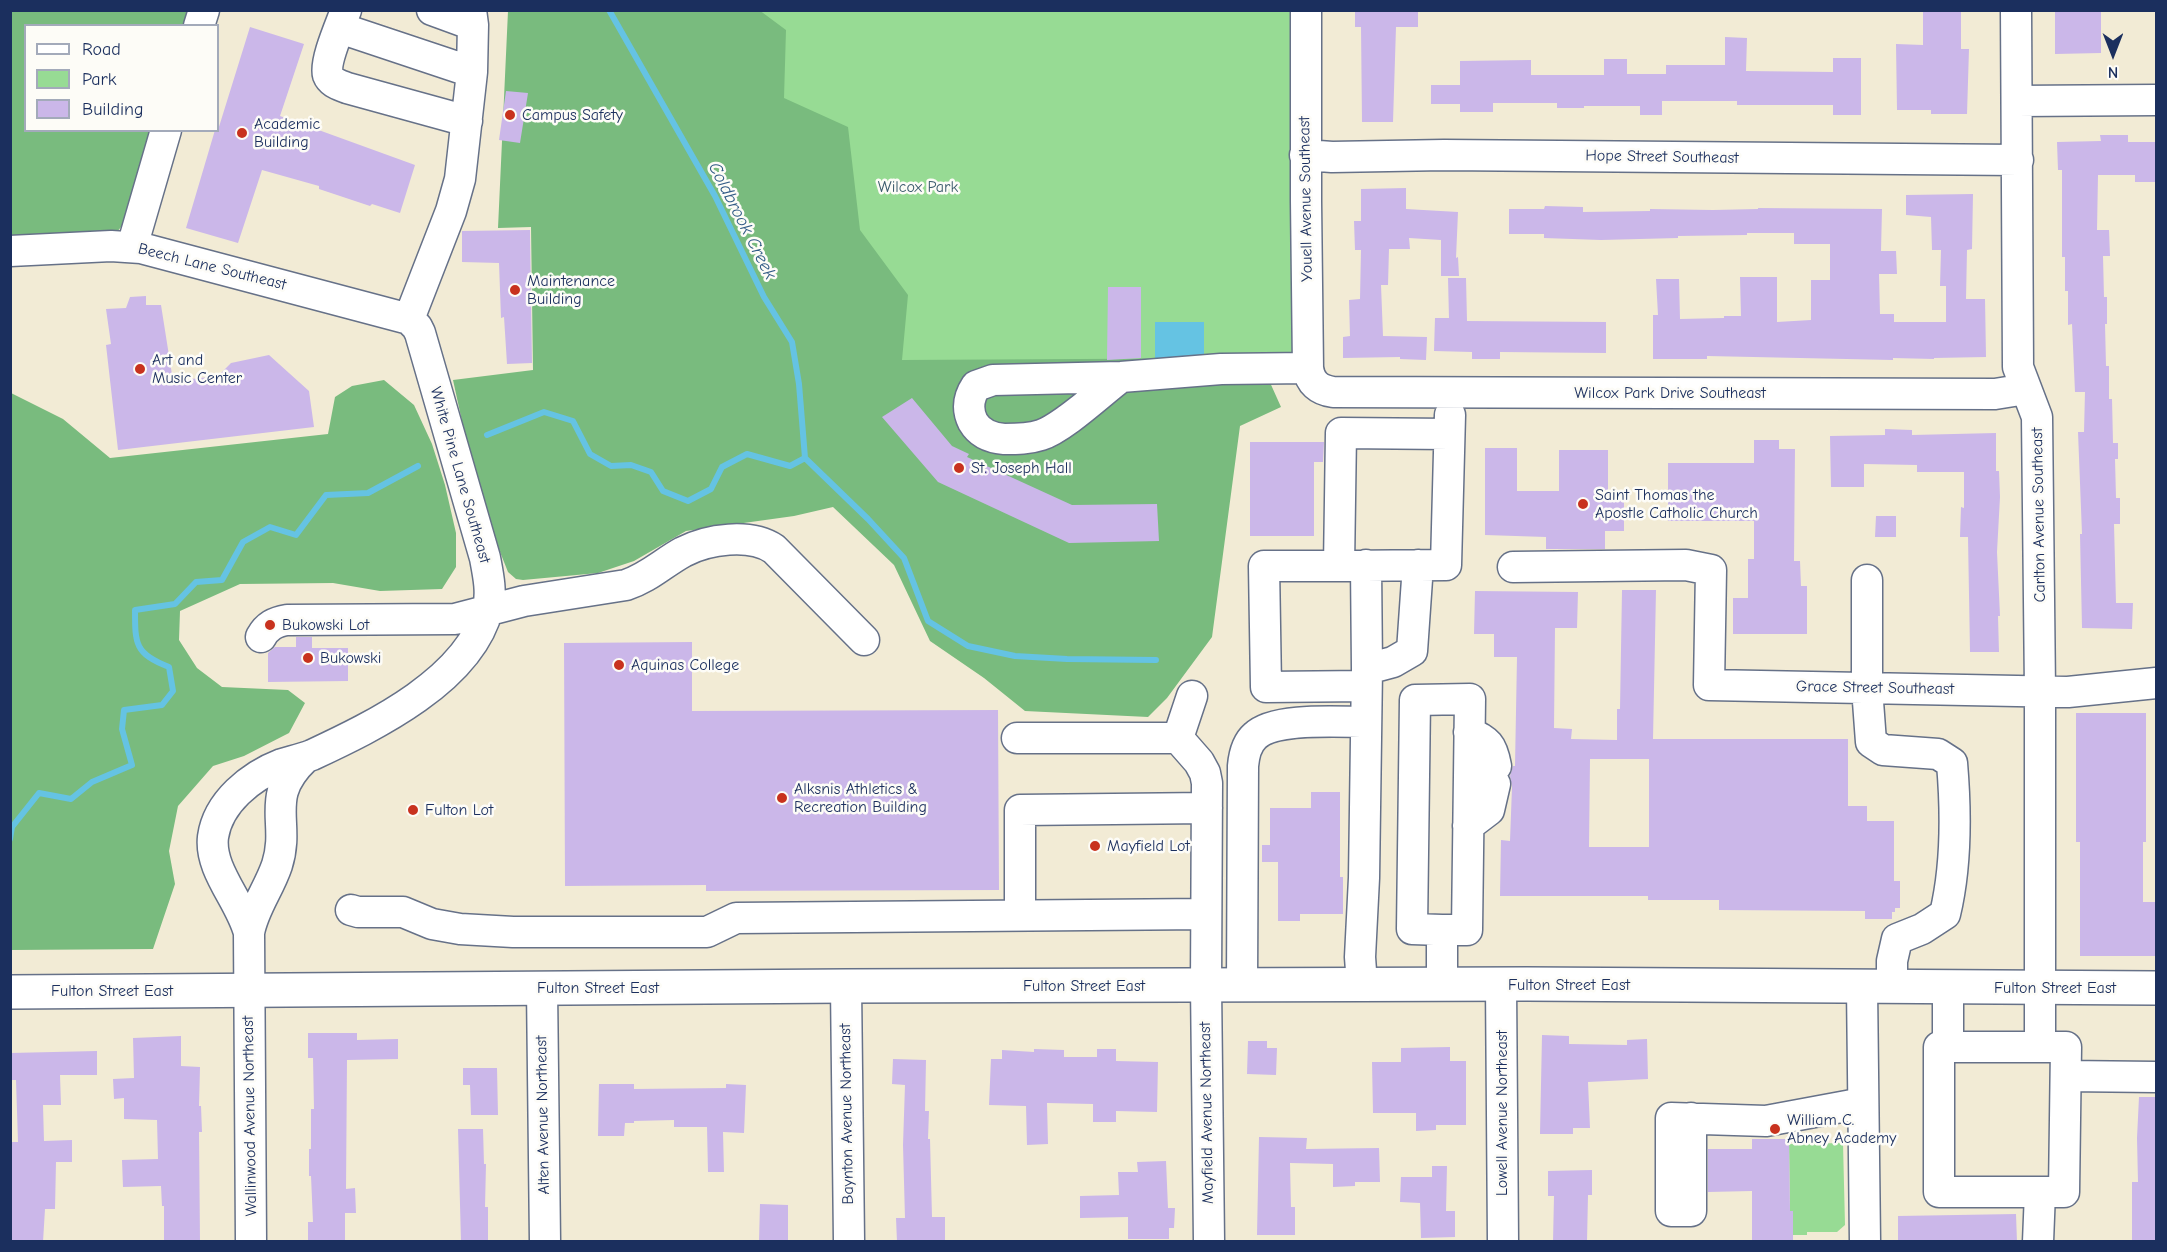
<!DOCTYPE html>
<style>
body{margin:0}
#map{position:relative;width:2167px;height:1252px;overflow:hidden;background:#f2ebd5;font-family:"Comic Neue",sans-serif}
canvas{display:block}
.frame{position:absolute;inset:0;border:12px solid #1b2f5e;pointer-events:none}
.legend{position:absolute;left:24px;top:24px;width:195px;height:108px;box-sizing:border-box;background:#fdfcf7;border:2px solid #a3aaba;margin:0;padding:8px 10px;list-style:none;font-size:18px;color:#1b2f5e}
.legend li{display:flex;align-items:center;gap:12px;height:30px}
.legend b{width:30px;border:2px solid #a3aaba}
.north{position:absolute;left:2083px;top:24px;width:60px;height:60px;-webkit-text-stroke:4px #fdfcf7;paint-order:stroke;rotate:180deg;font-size:16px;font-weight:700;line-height:24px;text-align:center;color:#1b2f5e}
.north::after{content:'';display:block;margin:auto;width:21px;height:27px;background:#1b2f5e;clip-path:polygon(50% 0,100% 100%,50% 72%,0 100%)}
</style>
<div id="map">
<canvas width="2167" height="1252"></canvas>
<div class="frame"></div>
<ul class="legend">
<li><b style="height:8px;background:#fff"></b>Road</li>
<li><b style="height:16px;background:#97db94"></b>Park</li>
<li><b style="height:16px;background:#cbb7e9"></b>Building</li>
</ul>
<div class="north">N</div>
</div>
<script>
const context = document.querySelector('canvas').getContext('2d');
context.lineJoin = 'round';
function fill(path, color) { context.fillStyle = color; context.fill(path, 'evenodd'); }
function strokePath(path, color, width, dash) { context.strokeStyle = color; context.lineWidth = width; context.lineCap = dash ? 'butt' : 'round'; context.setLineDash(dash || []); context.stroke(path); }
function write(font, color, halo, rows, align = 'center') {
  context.font = font + ' "Comic Neue",sans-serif'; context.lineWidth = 5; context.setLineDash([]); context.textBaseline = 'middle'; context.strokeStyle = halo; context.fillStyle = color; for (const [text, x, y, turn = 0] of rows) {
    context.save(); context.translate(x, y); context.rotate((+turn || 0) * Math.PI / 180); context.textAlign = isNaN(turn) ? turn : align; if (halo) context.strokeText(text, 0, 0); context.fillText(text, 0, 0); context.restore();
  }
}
const green = new Path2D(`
 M540,11h755v352l-751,-1z
 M1843,1143l2,82 -8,7h-30v3h-14v-24h-3l-1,-67z`);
const forest = new Path2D(`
 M759,10l27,20 -2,68 64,29 12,103 48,65 -6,65 357,-2 22,49 -41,19 -28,211 -45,61 -19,19 -123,-6 -41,-33 -54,-37 -36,-76 -61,-58 -39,9 -108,15 -52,30 -36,12 -75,7 -7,-1 -8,-7 -29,-73 -26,-119 80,-10 -2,-143 -33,1 10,-217z
 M11,11h179l-5,14 -159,1v104l127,1 -28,91 -8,10 -106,9z
 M384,380l30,25 18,39 13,41 11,48v34l-14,22 -62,2 -47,-8 -93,1 -60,27 -1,29 18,28 25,19 66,3 17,13 -16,30 -45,23 -31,10 -35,40 -9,45 6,33 -22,65 -142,1v-557l52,26 47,39 218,-24 7,-37 17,-11z`);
const water = new Path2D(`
 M1155,322h49v36h-49z`);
const stream = new Path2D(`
 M609,10l106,186 49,101 28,45 7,42 6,74
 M487,435l57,-23 29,9 17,33 21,12 20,-1 20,7 12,19 25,10 23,-12 11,-22 25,-13 43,12 15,-8 63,61 36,39 24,63 40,25 47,10 52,3 89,1
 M10,839l2,-12 27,-34 32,6 21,-17 40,-17 -10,-36 2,-19 38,-5 11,-14 -4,-24c-34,-13 -34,-23 -34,-57l40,-6 21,-22 26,-2 21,-38 27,-15 26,8 30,-40 42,-2 50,-27`);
const building = new Path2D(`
 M1355,10h63v17h-22l-3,95h-31l-1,-95h-6z
 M1923,10h38v39h8l-2,65h-36v-4h-34l-1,-66 27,1z
 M2055,10h46v43l-46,1z
 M250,27l54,17 -24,72 135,49 -15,48 -28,-9 -2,2 -51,-17v-3l-57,-16 -24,73 -52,-15 29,-98h3z
 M1725,37l22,1 -1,33 87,1v-14h28v57h-28v-10h-96v-4h-75v14h-22v-9h-56v2h-27v-5h-64v9h-33v-8h-29v-19h29v-24l71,-1v15h73v-16h23v15h39v-9h59z
 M506,91l22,2 -8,50 -21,-3z
 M2100,135h28v7h29v40h-22v-7h-37l-1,55h12l1,26h-7l1,41h3v27h-2l1,42h3v33h3l1,44h5v16h-3l1,39h4v26h-6l2,79h17l-1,26 -50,-1 -2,-94h2l-4,-102h6l1,-40h-10l-3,-68 -4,1v-34h-3v-34h-3v-87h-4l-1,-28 44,-1z
 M1406,188v21l52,3 -2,46 2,-1 1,19h-18v-36l-32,-2 1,11h-21l-1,36h-7l2,51 44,1 -1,23 -26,-1v-2l-57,1v-21l7,-1 -1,-36 11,-1 1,-49h-6l-1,-29h7v-32z
 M1973,194l-1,55 -5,1 -1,49h19l1,58 -52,1v1l-41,-1v2l-186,-4v3h-54v-44h5l-2,-36h23l1,40 44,-1v-2h17l-1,-39h37v45l34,-2v-40h19v-36h-36v-11h-47v2l-69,1v2l-77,2 -57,-2v-4h-35v-25h35l1,-3 38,1v5l67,-1v-2l63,1 45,-1v-1l124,1 -1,42h15l1,23h-18l1,40h14v8h52v-36h-6l1,-36h-9l-1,-33 -25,-2v-20z
 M530,230l2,133 -25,1 -3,-47 -3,1 -2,-55 -37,-1v-31z
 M1448,278h18l1,43 139,1v31l-106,-1v7h-28v-7l-38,-1 1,-33h14z
 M1108,287h33v71l-34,2z
 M146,296v9h15l12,76 45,-5 13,-13 38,-8 40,36 5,36 -196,23 -12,-105 5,-1 -5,-35 20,-1 4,-11z
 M912,398l40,48 17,8 -2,3 105,48 85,-1 2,37 -90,2 -131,-61 -56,-65z
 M1885,429l27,1v5l84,-2v38h3l1,26 -3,55 3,64h-2l1,36h-29l-2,-115h-8l1,-30 3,1v-36h-47v-7l-53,-1v23h-33l-1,-51 55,-1z
 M1754,440h25v9h16l-1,112h6l1,25h6v48h-74v-36h15v-39h6v-38h-86v-58h86z
 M1250,442h74l-1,20h-9v74h-64z
 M1485,448h32v43h42v-41h49v41h16v40h-19v18h-59v-12l-61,-2z
 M1876,516h20v21h-21z
 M1622,590h34l-3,149h195v67h19v15h27v60h6v27h-5v4h-3v7h-27v-8l-146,-1v-10h-71v-4h-148l1,-56 9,1 2,-54 -2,-11 3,-10h2l2,-109h-23v-23h-20l1,-43 103,1 -1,36h-22l-1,100 18,1 -1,10 46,1v-31h3zM1590,759h59v88h-60z
 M296,637h16v11h36v33l-80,1v-29l7,-6h21z
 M692,642v69l306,-1 1,180 -293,1v-6l-141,1 -1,-243z
 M2076,713h70v129h-3v60h14v54h-77v-114h-4z
 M1311,792h29v85h3v37h-43v7h-22v-59h-16v-17h8v-37h41z
 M308,1033h49v7l41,-1v20l-51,1 -1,129 9,-1 1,25h-11v29h-37v-20h5l-2,-46h-2v-27h2v-40h3l-1,-51h-5z
 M1542,1035l27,1v8l58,1v-5l20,-1 1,40 -60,3 2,46h-17v6h-33z
 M181,1036v30l19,1 -1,39h2l1,26h-3l1,110h-36v-36h-2l-1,-20 -38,1 -1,-27 36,-1 -1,-39 -33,-1v-21l-10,1 -1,-20 21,-1 -1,-40z
 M1248,1041h19v7h10l-1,27 -29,-1z
 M1450,1047v14h16v64h-30v5l-20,1v-18h-43l-1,-51h29v-14z
 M1034,1049l30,1v7h33v-8h19v12l42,1 -1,50 -41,-1v11h-23v-18l-46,-1 1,41 -21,1 -1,-39 -37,-1 2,-46h11v-9l32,2z
 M97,1051v24h-37l1,30h-18l1,36 28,-1v22h-16l-1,47h-10l-2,33h-31l-1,-100h7l-2,-62h-6v-27z
 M893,1059l33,1 -1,51h4l-1,28h2l2,78h13v25h-48l-1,-24h9l-2,-73 2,-60 -13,-1z
 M463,1068h34l1,47h-27l-1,-30h-7z
 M599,1084h35v5l92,-1v-4l20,1 -2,48 -21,-1 1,40h-16l-1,-45h-33v-7l-40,1v2h-9l-1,13h-26z
 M2139,1097h18v145h-25v-60h6l-1,-44z
 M458,1129h25l1,35h2l-1,43h3v35h-27z
 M1259,1137l48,1 -1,11 73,-1 1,34h-25v4l-22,1v-23l-43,-1 1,44h4v28h-38z
 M1752,1139h37l1,72h3v31h-41v-51l-44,1v-43h44z
 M1166,1161l2,47h7l-1,20h-5v11h-41v-22l-48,1v-22l39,-1 -1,-23h20l-1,-10z
 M1432,1166h15l-1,45h9v26l-34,1 -1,-35 -20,-1 1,-25h31z
 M1592,1170v25h-4l-1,47h-34l1,-46h-6v-25z
 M760,1204l28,1v37h-29z
 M2016,1214l1,28h-119v-26z`);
const minor = new Path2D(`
 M346,10c-5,14 -22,52 -18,65 3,8 12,10 19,13l120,33
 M432,10l41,15
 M1306,10v191l2,167c2,15 11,22 25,24l662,2 31,-5
 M2016,10l2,357 19,50 3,274v356
 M199,26l5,-16
 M340,28l132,44
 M2017,101l139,-1
 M1305,155l27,2 112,-2 574,5
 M132,247l34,-117
 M10,251l101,-5 30,2 268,71 8,8 3,6 65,225c3,16 7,34 3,50 -18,72 -114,118 -176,147 -10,4 -20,6 -30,9 -31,12 -64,38 -69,73 -4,33 28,64 36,96
 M409,319l42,-108 9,-32 12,-107 1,-47 -2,-15
 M1121,377c-20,15 -58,51 -80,58 -12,4 -24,4 -37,4 -13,-1 -24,-5 -31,-17 -6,-12 -5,-24 3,-36l17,-6 128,-3 100,-8 87,-1
 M1366,565l1,104
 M1339,566l107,-1 4,-150
 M1513,567l173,-2 25,5 -2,115 359,7 88,-9
 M1867,580v108l4,54 12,8 55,4 14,9c4,47 4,105 -7,151l-23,15 -25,10 -5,22v26
 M261,637c6,-11 14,-15 26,-17l168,-1 69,-18 102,-16c22,-7 37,-22 57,-33 25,-13 67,-19 91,-3l90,91
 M1366,686l-100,1 -2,-121h75l2,-133 108,1
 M1469,732c19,10 23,12 27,34
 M1017,738h161l21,24 6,11 2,10 -1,202 3,257
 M1178,738l14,-42
 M1468,826l21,-16 6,-26
 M351,910l7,2h45l29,12 28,5 53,3h194l29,-14 470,-4
 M1020,915v-105l187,-2
 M1442,930l-30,-1 3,-229 55,-1 -3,231h-25v55
 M1242,985l1,-219c1,-11 4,-23 12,-30 19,-19 84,-14 111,-14
 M1362,985l-2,-28 4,-79 3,-209 26,-7 19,-11 6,-86
 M1501,985l2,257
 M846,986l3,256
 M1862,987l3,255
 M1948,987v60
 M542,988l3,254
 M1939,1047h127l-2,145h-125z
 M2066,1076l90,1
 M1691,1118v93h-20v-93l95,3 97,-18
 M251,1242l-2,-309c4,-24 20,-44 28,-68 14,-44 -14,-67 28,-107
 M2038,1242l2,-50`);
const major = new Path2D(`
 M10,992l836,-6 681,-2 629,4`);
const markers = [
 [510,115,6,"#c8321e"],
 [242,133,6,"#c8321e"],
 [515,290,6,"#c8321e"],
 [140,369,6,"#c8321e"],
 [959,468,6,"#c8321e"],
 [1583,504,6,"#c8321e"],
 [270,625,6,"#c8321e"],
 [308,658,6,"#c8321e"],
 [619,665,6,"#c8321e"],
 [782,798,6,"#c8321e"],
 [413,810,6,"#c8321e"],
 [1095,846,6,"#c8321e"],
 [1775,1129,6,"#c8321e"]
];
const poiNames = [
 ["Campus Safety",522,115],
 ["Academic",254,124],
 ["Building",254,142],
 ["Maintenance",527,281],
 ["Building",527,299],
 ["Art and",152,360],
 ["Music Center",152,378],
 ["St. Joseph Hall",971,468],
 ["Saint Thomas the",1595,495],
 ["Apostle Catholic Church",1595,513],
 ["Bukowski Lot",282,625],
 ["Bukowski",320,658],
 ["Aquinas College",631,665],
 ["Alksnis Athletics &",794,789],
 ["Recreation Building",794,807],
 ["Fulton Lot",425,810],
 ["Mayfield Lot",1107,846],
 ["William C.",1787,1120],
 ["Abney Academy",1787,1138]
];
const streetNames = [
 ["Hope Street Southeast",1662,157,1],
 ["Youell Avenue Southeast",1306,199,-91],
 ["Beech Lane Southeast",212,267,14],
 ["Wilcox Park Drive Southeast",1670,393],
 ["White Pine Lane Southeast",460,475,74],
 ["Carlton Avenue Southeast",2039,515,-91],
 ["Grace Street Southeast",1875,688,1],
 ["Fulton Street East",1569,985],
 ["Fulton Street East",1084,986],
 ["Fulton Street East",598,988],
 ["Fulton Street East",2055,988],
 ["Fulton Street East",112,991],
 ["Mayfield Avenue Northeast",1207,1113,-91],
 ["Lowell Avenue Northeast",1502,1113,-90],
 ["Baynton Avenue Northeast",847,1114,-91],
 ["Alten Avenue Northeast",543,1115,-91],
 ["Wallinwood Avenue Northeast",250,1116,-91]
];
const parkNames = [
 ["Wilcox Park",918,187]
];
const waterNames = [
 ["Coldbrook Creek",742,221,63]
];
fill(green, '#97db94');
fill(forest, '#79bb7e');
fill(water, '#65c3e3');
strokePath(stream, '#65c3e3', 6);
fill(building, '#cbb7e9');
strokePath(minor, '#667188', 33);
strokePath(major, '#667188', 36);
strokePath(minor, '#fff', 30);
strokePath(major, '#fff', 33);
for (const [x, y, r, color] of markers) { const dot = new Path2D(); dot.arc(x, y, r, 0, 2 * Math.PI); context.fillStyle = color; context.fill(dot); strokePath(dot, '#fdfcf7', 2); }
write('16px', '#1b2f5e', '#fdfcf7', poiNames, 'left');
write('16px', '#1b2f5e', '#fdfcf7', streetNames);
write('16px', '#3a5a6c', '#fdfcf7', parkNames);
write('italic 18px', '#315b86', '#fdfcf7', waterNames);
</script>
